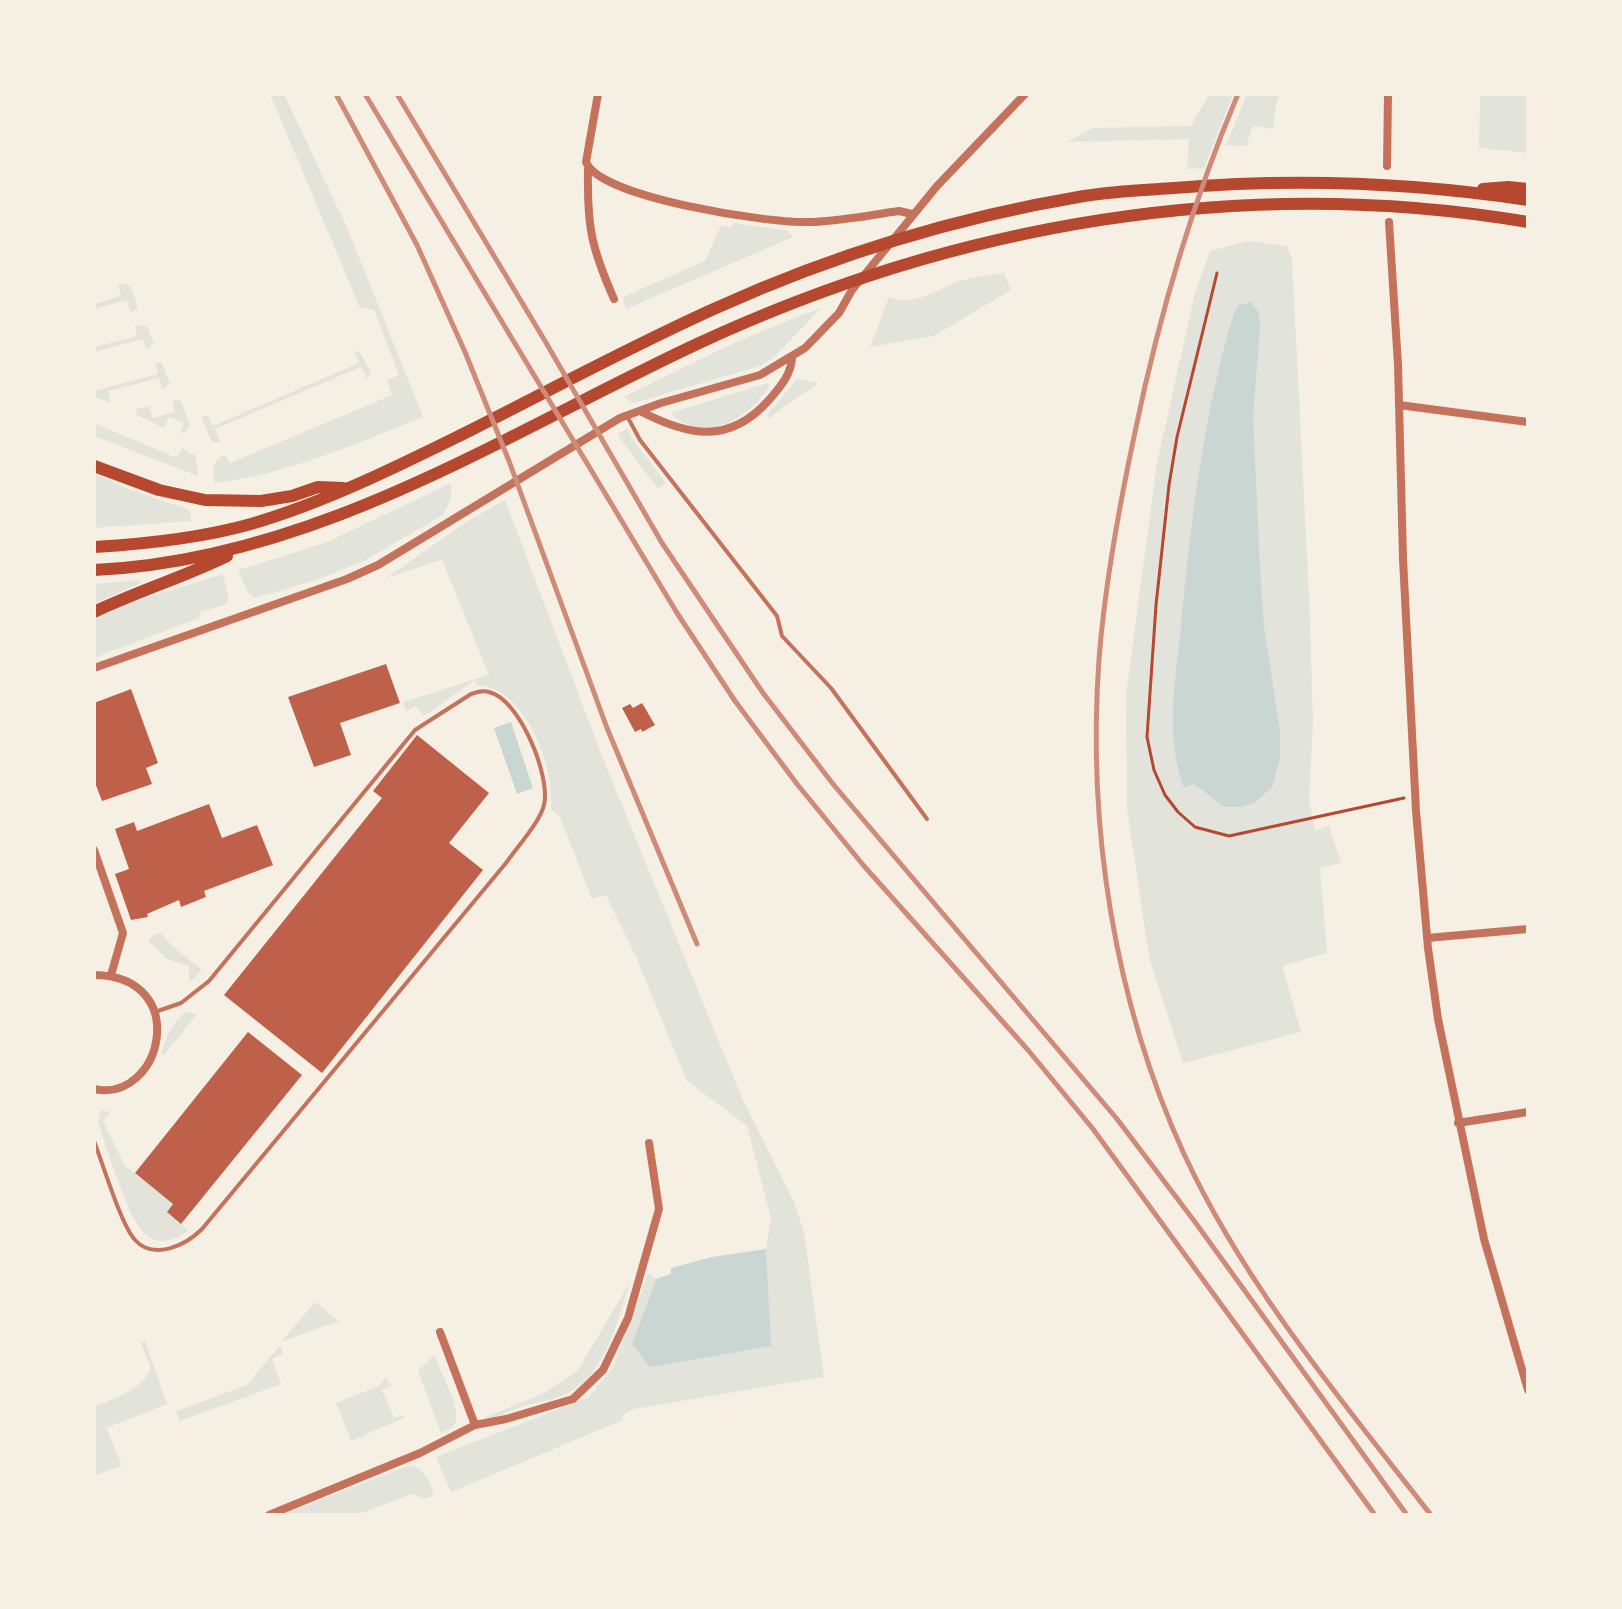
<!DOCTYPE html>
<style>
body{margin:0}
#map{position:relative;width:1622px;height:1609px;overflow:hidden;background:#f6efe4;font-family:Inter,sans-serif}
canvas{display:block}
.frame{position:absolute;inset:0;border:96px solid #f6efe4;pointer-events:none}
</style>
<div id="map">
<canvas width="1622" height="1609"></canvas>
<div class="frame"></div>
</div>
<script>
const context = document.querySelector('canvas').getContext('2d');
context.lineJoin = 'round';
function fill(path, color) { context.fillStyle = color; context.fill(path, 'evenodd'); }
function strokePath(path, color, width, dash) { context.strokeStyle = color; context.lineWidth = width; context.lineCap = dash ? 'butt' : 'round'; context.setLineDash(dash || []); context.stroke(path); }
const green = new Path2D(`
 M270,94h14l64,136 75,187c-68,27 -135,57 -208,66 -3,-14 -4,-22 11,-28l4,8 162,-68 -5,-15 12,-5 -25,-65 -14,-2z
 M1209,94h24l-29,74 -17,1 2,-30 -122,3 26,-14 98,-2z
 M1247,94h33l-4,10 -3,25 -20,-3 -7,20 -20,-1z
 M1480,94h48v59l-49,-5z
 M735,223l54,8 4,6 -167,72 -3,-12 82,-36 16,-35 9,1z
 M1248,241l39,5 5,13 18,359 3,105 -4,77 6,31 14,-6 12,38 -21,5 7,85 -45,13 19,66 -118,31 -34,-106 -22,-149 -1,-114 31,-231 38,-170 15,-42z
 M1004,273l7,17 -77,46 -64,11 19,-50c22,12 50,-9 71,-16 14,-4 30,-6 44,-8z
 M126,284l5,3 7,21 -7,5 -4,-13 -33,9v-5l27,-8 -3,-11z
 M821,308l-47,49 -14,9 -127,37 -9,-6c64,-32 129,-65 197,-89z
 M143,325l4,2 7,16 -7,7 -4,-11 -49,13v-5l43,-11 -2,-10z
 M359,351l12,22 -4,6 -6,-12 -146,62 5,13h-8l-11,-25 7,-2 5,11 146,-63 -5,-11z
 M161,362l9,21 -8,7 -3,-12 -51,13 3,12 -17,-6v-6l64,-17 -3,-11z
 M797,379l21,4 -49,35 -2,-3z
 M768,383l2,2c-21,33 -65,61 -100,28z
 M176,399l5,3 9,23 -3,6 -7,3 4,-11 -15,-6 -5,11 -27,-13 -1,-6 13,-3 4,12 22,-6 -3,-12z
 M94,423l83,35 5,-10 14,8 2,20 -104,-40z
 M628,428l3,9 35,46 -8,6 -41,-55z
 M94,473l32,15 64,22 1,11 -97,7z
 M451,483v16l-8,16 -79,46 -48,19 -61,18 -7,-6 -10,-22 87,-27z
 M505,500l97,256 140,342 52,104 10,30 20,145 -190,32 -12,6 1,5 -172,72 -15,-35 153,-60 23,-28 36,-95 8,5 -24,65 138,2 -4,-97 5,-31 -24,-92 -60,-45 -51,-124 -30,-62 -14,4 -32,-82 -9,-8c4,-41 -25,-122 -74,-124l-2,-5 -51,36 -8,-10 -10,5 -3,-9 86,-27 -47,-115 -56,18 85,-59z
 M223,574l6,25 -4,6 -25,7 -1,6 -105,40v-38l35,-17z
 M140,580v3l-46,21v-20z
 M161,933l12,14 29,23 -13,13v-17l-22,-7 -19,-18 6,-6z
 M186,1012l11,2 -33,41 -3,-2c5,-15 11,-32 25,-41z
 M101,1110l9,2 -7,9 22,45 48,38 -6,8 21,18c-43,34 -59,-20 -70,-50 -7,-19 -15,-39 -20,-59z
 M630,1282c-13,39 -23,91 -64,112 -12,6 -29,8 -42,12 -12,3 -23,10 -35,13l-3,-2 56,-23 36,-24z
 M315,1302l24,19 -58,21z
 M145,1341l22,63 -61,24 16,37 -28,11v-69c20,-9 49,-17 57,-39l-10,-25z
 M280,1345l3,9 -11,5 9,25 -101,37 -4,-10 71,-26z
 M434,1355c6,15 25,50 22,65 -2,8 -8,10 -15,13l-23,-62z
 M385,1378l7,7 -10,5 12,28 9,-3 1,3 -53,23 -15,-38 43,-17z
 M414,1466c11,6 19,18 19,30l-8,3 -14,-5 -54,21h-76l124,-48z`);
const water = new Path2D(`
 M1251,302l8,11 1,17 -7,86 7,154 4,56 16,106v27l-8,28 -18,16 -13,4h-16l-31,-23 -10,4c-20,-52 -8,-109 -3,-163 10,-104 22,-211 53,-312l5,-8z
 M511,722l22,66 -16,6 -23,-66z
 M766,1249l5,97 -121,21 -18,-23 24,-65 15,-5v-6l41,-11z`);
const building = new Path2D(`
 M386,664l14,39 -60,20 11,32 -37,12 -26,-70z
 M131,689l27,74 -12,5 6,16 -50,17 -8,-21v-77z
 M642,703l13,22 -13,7 -1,-3 -6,3 -13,-24 8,-4 3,4z
 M417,735l72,58 -40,50 34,27 -161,203 -98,-78 158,-197 -9,-7z
 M209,804l13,34 35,-13 16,40 -69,26 2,6 -25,10 -2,-7 -32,14 1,3 -17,3 -16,-46 14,-5 -14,-40 19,-7 3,9z
 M248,1032l54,43 -121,149 -14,-12 6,-8 -38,-31z`);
const path = new Path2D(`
 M1217,273l-40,164 -8,48 -13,120 -9,132 7,33 11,25 13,17 17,15 34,9 175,-38`);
const service = new Path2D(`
 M627,416l13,24 137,176 5,20 49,52 96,131
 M94,1141c9,23 27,84 41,99 19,21 51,5 67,-11l304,-366c11,-16 34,-41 38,-58 7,-28 -24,-106 -55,-113 -6,-2 -12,0 -18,2l-56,36 -206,251 -28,22 -26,9`);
const minor = new Path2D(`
 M598,94l-12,68c14,36 182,61 221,60 30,0 62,-7 92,-11l13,3
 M1387,166l1,-72
 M588,169c-1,57 3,78 26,130
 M1389,222l9,143 5,194 13,252 12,137 10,71 46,220 44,151
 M1399,405l129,17
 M640,411c48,25 89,34 129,-11 11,-13 22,-25 23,-42
 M94,668l253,-89 31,-14 242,-147 41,-15 99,-28 45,-27 34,-35 13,-23 85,-104 88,-92
 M94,850l29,83 -12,42
 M1427,938l101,-9
 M94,975c99,1 68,129 0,114
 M1458,1123l70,-11
 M440,1332l35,93
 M269,1515l151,-62 55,-28 31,-6 67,-20 30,-29 25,-52 31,-109 -10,-66`);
const primary = new Path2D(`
 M1483,189l25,-2 20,2
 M94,466l65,24 46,10 56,1 31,-5 26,-9 25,1
 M94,547c52,-3 107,-9 157,-23 72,-21 141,-55 208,-88 86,-43 170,-89 257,-128 117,-53 242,-91 368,-112 29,-5 60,-6 90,-8 120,-10 235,-6 354,12
 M94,570c221,-10 409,-135 603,-226 260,-121 546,-170 831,-122
 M94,612c44,-21 90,-35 133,-56`);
const rail = new Path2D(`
 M336,94l81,151 48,107 44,109 98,267 90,216
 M365,94l312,519 58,88 62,83 67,82 164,184 65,79 282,386
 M397,94l148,247 117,202 101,150 70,91 284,335 78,103 212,293
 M1238,94c-46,109 -79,222 -103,338 -16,75 -30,150 -36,227 -12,168 15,342 85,495 61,132 158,247 247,361`);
fill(green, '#e2e4dc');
fill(water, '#c9d6d2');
fill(building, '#bf614a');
strokePath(path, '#b5482f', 3);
strokePath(service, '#c5725c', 4);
strokePath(minor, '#c5725c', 8);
strokePath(primary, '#b5482f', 12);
strokePath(rail, '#cf8b77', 5);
</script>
